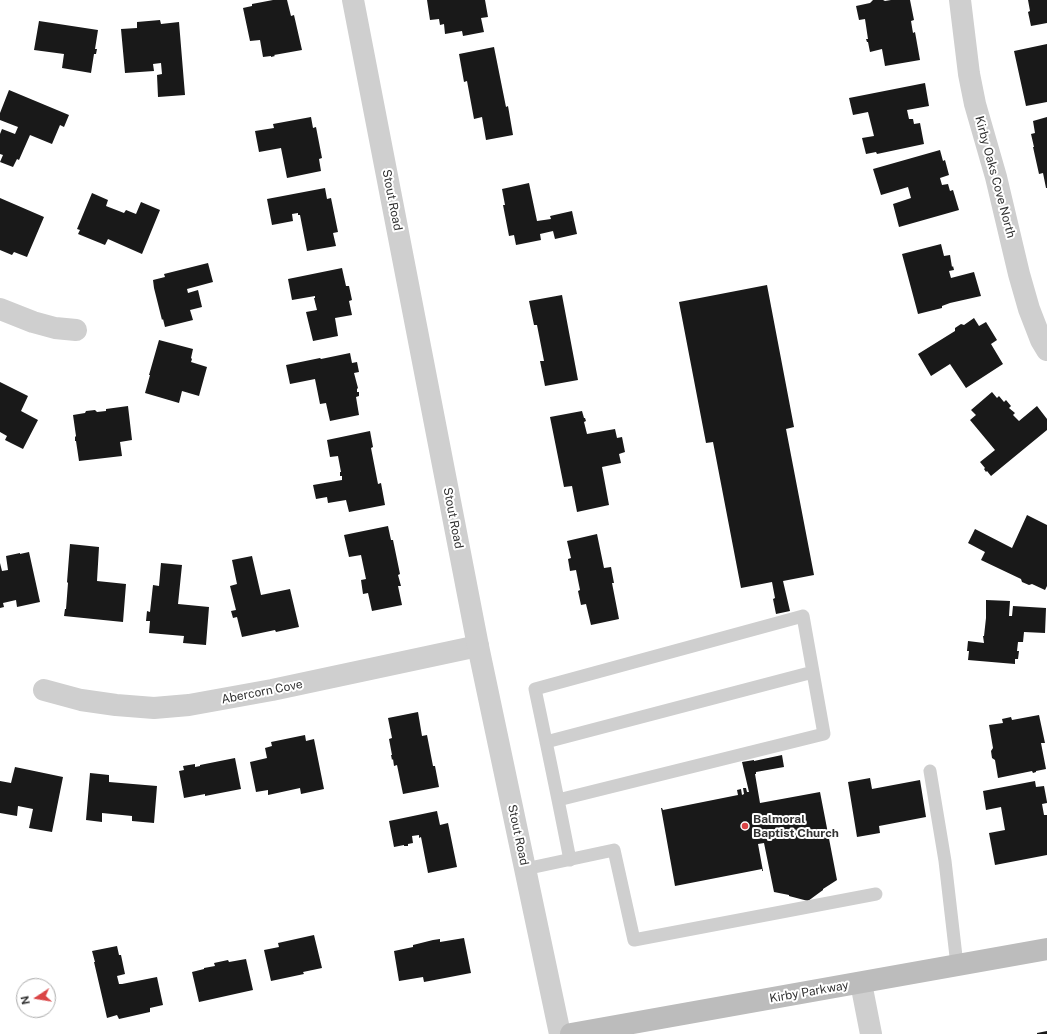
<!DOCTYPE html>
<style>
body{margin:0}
#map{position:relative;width:1047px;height:1034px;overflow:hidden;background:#fff;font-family:"Public Sans",sans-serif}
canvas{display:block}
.north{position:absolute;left:16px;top:978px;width:40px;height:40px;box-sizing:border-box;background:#fff;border:1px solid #adadad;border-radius:50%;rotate:258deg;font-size:11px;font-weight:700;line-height:16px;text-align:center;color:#323232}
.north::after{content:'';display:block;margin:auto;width:14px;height:18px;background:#da4446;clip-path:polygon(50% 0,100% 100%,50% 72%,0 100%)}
</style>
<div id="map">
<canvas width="1047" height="1034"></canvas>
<div class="north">N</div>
</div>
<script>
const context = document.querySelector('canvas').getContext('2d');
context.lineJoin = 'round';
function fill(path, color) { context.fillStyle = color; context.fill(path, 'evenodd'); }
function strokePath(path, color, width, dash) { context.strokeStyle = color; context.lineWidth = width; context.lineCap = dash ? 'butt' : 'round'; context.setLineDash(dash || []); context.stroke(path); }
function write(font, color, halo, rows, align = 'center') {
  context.font = font + ' "Public Sans",sans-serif'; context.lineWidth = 4; context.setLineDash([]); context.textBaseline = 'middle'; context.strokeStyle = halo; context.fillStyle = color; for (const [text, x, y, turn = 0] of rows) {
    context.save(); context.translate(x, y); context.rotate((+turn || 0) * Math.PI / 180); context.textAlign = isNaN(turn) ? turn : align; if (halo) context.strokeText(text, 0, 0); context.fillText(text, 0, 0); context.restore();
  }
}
const building = new Path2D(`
 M273,0h14l4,16 3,-1 8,35 -28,5 1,1 -4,1v-1l-8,1 -3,-17 -10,1 -7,-33 9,-2v-2z
 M427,0h58l3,17 -7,1 3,14 -21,4 -1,-5 -17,3 -1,-10 -4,1 -1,-6 -9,1z
 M873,0h10l2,1 6,-1h19l4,20 -3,1 2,12 2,-1 5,28 -35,6 -3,-17 -12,3 -2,-10h-1l-1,-3h2l-3,-20 -6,1 -3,-14 14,-3z
 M1028,0h19v23l-16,3 -3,-14 2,-1z
 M160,20l1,4 18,-2 6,73 -27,2 -1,-22 5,-1 -1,-11 -8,1 1,7 -29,2 -4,-44 16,-1v-6z
 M39,21l59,9 -3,19h2l-1,5h-2l-3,19 -29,-5 2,-14 -30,-4z
 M1047,44v58l-21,4 -12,-55z
 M494,47l12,60 2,-1 5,29 -27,5 -4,-23 -8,2 -7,-38 -3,1 -5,-28z
 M925,83l4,23 -22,4 2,9h4l1,5 6,-1 4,21 -47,10 -1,-2 -10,2 -4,-16 12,-2 -6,-24 -15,3 -4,-17z
 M9,90l60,25 -5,12 -4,-2 -8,19 -22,-9 -11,25 -2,-1 -4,8 -13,-5 3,-7 -3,-1v-20l2,-5 13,5 3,-7 -18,-7v-7z
 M311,117l2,11 3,-1 6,31 -3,1 2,12 -34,7 -6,-30 -22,4 -4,-21 19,-3 -1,-4z
 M1047,117v71h-1l-3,-15 -4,1 -6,-27h1l-3,-13 4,-1 -2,-12z
 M940,150l3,11 2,-1 4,15 -9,3 2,7 6,-1 2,7 3,-1 6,20 -60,17 -6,-23 18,-6 -3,-11 -27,8 -8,-26z
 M529,183l8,38 14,-2 -1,-3 22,-5 5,23 -22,5 -2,-8 -13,3 1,6 -25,5 -2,-10 -5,1 -6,-31h2l-3,-16z
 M325,188l2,11 4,-1 7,34 -5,1 3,13 -29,5 -7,-36h-2v-2l-6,1 1,7 -21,4 -5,-26z
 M92,193l16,7 -2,6 18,7 2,-3 10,4 5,-12 19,8 -18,44 -34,-15 -3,6 -27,-11 2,-4 -3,-1z
 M0,198l44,19 -17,40 -13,-5 -2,3 -12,-5z
 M941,244l3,12 6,-1 2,12 1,-1 1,4 -5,1 2,7 23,-6 7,24 -31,7 -8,3v2l-24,6 -16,-60z
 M208,263l5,19 -26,7 1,4 10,-3 4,17 -12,3 3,10 -28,7 -2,-8 -1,1 -8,-32 -1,-8 12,-3 -1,-3z
 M342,268l4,18h3l3,14 -3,1 3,14 -17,3 3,18 -25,5 -7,-29 11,-2 -3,-12h1v-2l-23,4 -4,-21z
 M767,285l27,142 -8,2 28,146 -31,6 7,30 -14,3 -3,-15 2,-1 -3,-16 -31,6 -28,-146 -7,1 -27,-141z
 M562,295l16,85 -33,6 -5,-25h4l-7,-36h-3l-5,-24z
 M974,318l5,8 7,-4 11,18 -6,4 12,20 -37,24 -16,-24 -19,12 -13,-22 37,-23v-3l6,-4 3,1z
 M159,340l34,9 -2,9 1,1 -1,3 16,5 -8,29 -17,-5 -3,12 -34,-10 5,-18h-1z
 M350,353l2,10 5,-1 2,10 -5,1 4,15 -1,1v3h2v4l-3,1 3,18 -29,6 -4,-18 -6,1 -5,-25 -25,5 -4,-19 34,-7 1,1z
 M0,382l28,14 -7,15 17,9 -15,29 -18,-9 2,-4 -7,-4z
 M992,392l5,6 2,-2 5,6 2,-2 5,6 -2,2 6,5 -2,2 6,6 18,-15 10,13v11l-56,46 -4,-5 -1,1 -2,-3 1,-1 -5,-6 15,-12 -25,-30 6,-5 -5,-5z
 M128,406l4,34 -12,2 2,14 -43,5 -3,-20h-1v-4l1,-1 -3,-21 12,-2 1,-2 9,-1 2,2 9,-1v-2z
 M582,411l2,7h1l1,3 -2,1 3,12 28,-5 2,9 5,-1 3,15 -6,2 2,9 -19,4 7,38 -32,7 -5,-26 -8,1 -14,-70z
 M370,431l3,16 -2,1 7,36 3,-1 4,22 -36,7 -3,-12 -18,3 -1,-6 -11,2 -3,-14 29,-5v-4h-2v-4h1l-3,-16 -8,1 -3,-17z
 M1027,515l20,10v61l-2,4 -13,-6 -3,1 -7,-3 -1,-3 -40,-19 4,-8 -17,-9 7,-14 37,19z
 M388,526l3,14h2l7,34 -2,1 3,11h-3l4,19 -30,6 -4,-18 -5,1 -2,-14 5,-1 -5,-24 -12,2 -5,-22z
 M597,534l7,34 7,-1 3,16h-2l7,36 -28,6 -5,-21 -5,1 -3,-14 2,-1 -4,-20 -6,1 -2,-12 3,-1 -4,-17z
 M70,544l29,3 -2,34 29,3 -3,38 -59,-6 1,-7h1l2,-26 -1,-1z
 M29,552l11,50 -23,5 -1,-7 -13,3 1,4 -4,1v-45l2,8 6,-1 -2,-14 14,-3v1z
 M252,556l9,39 29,-6 9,38 -23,5 -1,-2 -33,7 -5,-20 -4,1 -2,-7 5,-1 -6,-24 7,-2 -5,-24z
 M161,563l21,2 -4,39 31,3 -3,38 -23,-2 1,-7 -35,-3 1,-12h-4l1,-10 3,1 3,-27 6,1z
 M986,600l24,1 -1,15h3l1,-10 33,2 -1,25 -21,-1 -1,10h-5l-1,9h2l-1,8h-3v5l-47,-4 1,-9h-2l1,-10 16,2 -1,-7h1l2,-18z
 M418,712l4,24 5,-1 6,31h2l4,21 -36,7 -6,-29 -3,1 -1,-7 -1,1 -1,-5h1l-3,-16 3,-1 -4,-20z
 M1039,715l6,28h-4l5,26 -10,2v1l-3,1 -1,-2 -34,7 -3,-18 -3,-2 -1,-7 2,-3 -4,-23 14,-2 -1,-4 9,-2 1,3z
 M305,735l1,6 8,-2 10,50 -23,5 -1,-6 -32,7v-5l-12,2 -6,-30 17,-4 -2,-10 7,-2 -1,-4z
 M782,755l2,12 -28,5v2h-1l5,29 60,-11 17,88 -14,9v1l-15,11 -19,-5v-1l-15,-3 -10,-49 -6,1 5,27h-1v-2l-87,17 -14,-78h1l1,2 75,-15 -1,-5 4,-1 1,6 2,-1 -1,-6h3l1,4h2l-7,-30 12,-2v1z
 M235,758l6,31 -36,7v-2l-21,4 -5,-27 5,-1 -1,-4 12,-2v3l5,-1v-1z
 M15,767l48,10 -11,55 -23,-4 4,-19 -15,-3 -1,10 -17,-3v-32l11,2z
 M90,773l19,2v7l48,4 -3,37 -22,-2v-5l-30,-3v9l-16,-2z
 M870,778l2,11 48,-9 6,37 -47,9 1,7 -23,4 -9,-55z
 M1035,781l1,6 8,-1 3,16v1l-5,1 2,11h3v40l-52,10 -6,-32 16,-3 -4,-23 -15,3 -3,-19z
 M437,811l3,14 8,-2 9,44 -29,6 -7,-36 -2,1v-3l-7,1 1,7 -5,1v2h-4v-1l-10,2 -5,-26z
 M314,935l8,33 -19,4 1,2 -33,7 -7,-31 15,-3 -1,-4z
 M464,938l7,35 -47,9 -1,-5 -24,4 -5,-30 19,-4v-2l20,-5 7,-1v3z
 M117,946l2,9h2l4,19 -8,2 2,8h3l35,-7 6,28 -13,3v4l-31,7 -2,-4 -10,3 -13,-56h1l-3,-11z
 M246,959l7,31 -54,12 -7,-30 12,-3v-1l11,-2 -1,-3 14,-3 1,2z
 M1047,1031v3h-10v-1z`);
const service = new Path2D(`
 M546,742l267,-70
 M930,771l15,90 12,104
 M558,800l266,-66 -21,-118 -268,73c12,57 24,114 35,171
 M525,869l89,-19 20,90 242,-46`);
const minor = new Path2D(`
 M960,0l9,74 6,30 21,73 23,97 10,35 12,31 6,10
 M0,309l33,13 22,6 21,2
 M44,690l37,10 35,5 38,3 35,-3 83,-15 206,-44
 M861,983l10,51`);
const tertiary = new Path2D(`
 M353,0l125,646 82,388`);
const secondary = new Path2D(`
 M571,1034l476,-85`);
const markers = [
 [745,826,4,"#da4446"]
];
const streetNames = [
 ["Kirby Oaks Cove North",995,177,75],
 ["Stout Road",392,200,79],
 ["Stout Road",453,518,79],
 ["Abercorn Cove",262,692,-11],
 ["Stout Road",518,835,78],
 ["Kirby Parkway",809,992,-10]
];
const poiNames = [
 ["Balmoral",753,819],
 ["Baptist Church",753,833]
];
fill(building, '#191919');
strokePath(service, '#cfcfcf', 13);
strokePath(minor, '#cfcfcf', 22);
strokePath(tertiary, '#cfcfcf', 22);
strokePath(secondary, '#bcbcbc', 22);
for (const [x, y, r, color] of markers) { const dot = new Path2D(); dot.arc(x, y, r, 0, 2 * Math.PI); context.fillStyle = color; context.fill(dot); strokePath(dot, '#fff', 1.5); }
write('12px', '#323232', '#fff', streetNames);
write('bold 12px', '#323232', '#fff', poiNames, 'left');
</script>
